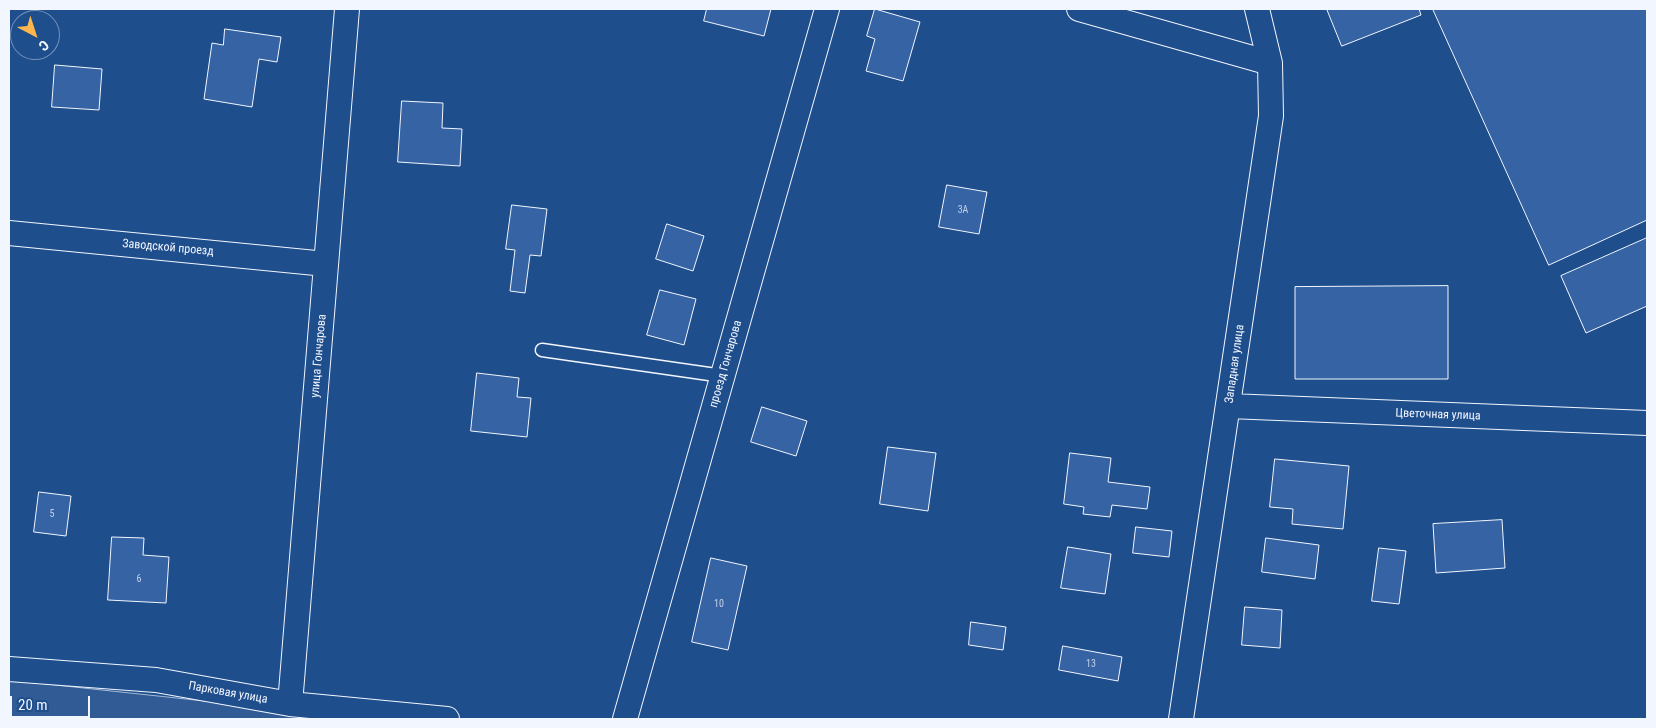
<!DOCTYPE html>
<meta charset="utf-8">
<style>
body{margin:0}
#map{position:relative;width:1656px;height:728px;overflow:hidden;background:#1f4e8c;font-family:"Roboto Condensed",sans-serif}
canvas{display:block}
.frame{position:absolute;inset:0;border:10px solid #f2f6ff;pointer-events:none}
.north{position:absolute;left:10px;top:10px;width:50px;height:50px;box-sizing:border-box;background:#1f4e8c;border:1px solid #7391ba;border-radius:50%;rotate:140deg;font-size:14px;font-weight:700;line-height:20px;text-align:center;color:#f2f6ff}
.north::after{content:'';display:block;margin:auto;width:18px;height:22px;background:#ffb74d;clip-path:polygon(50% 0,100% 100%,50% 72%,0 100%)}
.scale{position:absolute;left:10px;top:696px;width:80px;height:22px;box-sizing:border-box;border:2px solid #f2f6ff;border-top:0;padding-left:6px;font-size:15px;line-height:18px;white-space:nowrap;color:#f2f6ff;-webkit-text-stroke:4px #1f4e8c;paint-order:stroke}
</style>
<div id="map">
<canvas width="1656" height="728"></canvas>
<div class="frame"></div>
<div class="north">С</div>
<div class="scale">20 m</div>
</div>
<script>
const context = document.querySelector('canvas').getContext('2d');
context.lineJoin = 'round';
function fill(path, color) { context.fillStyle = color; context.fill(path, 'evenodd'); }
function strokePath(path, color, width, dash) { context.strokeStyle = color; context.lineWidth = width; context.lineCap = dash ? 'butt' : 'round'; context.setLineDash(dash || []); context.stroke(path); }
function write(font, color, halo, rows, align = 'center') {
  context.font = font + ' "Roboto Condensed",sans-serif'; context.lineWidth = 4; context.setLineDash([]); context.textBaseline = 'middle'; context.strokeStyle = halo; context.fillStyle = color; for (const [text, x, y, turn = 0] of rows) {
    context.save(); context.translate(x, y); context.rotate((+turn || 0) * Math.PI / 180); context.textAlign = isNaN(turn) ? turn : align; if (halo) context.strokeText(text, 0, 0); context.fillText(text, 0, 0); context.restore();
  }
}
const built = new Path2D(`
 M9,680l363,39h-363z`);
const building = new Path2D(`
 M707,9h64l-7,27 -60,-15z
 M875,9l45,13 -17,59 -37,-10 9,-32 -8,-3z
 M1327,9h92l2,6 -79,31z
 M1433,9h214v211l-98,45z
 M225,29l56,8 -4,25 -18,-3 -7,48 -48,-8 8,-56 11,2z
 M55,65l47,4 -3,41 -47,-3z
 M402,101l41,2 -1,25 20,1 -2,37 -62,-4z
 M947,185l40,7 -8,42 -40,-7z
 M512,205l35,4 -6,47 -11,-1 -5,38 -15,-2 5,-41 -9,-1z
 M667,224l37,12 -11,35 -37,-12z
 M1647,238v68l-61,27 -25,-57z
 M1448,286v93h-153v-92z
 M660,290l36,9 -12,46 -37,-10z
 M477,373l42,5 -2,19 14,1 -4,39 -56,-6z
 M762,407l45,14 -11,35 -45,-14z
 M888,447l48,6 -8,58 -48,-7z
 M1070,453l41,5 -3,24 42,5 -3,22 -35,-4 -2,12 -27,-3 1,-7 -20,-3z
 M1275,459l74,7 -6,63 -51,-5 1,-15 -23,-2z
 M39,492l32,4 -5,40 -32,-4z
 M1502,520l3,48 -69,5 -3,-49z
 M1136,527l36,4 -3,26 -36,-4z
 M112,537l32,1 -1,17 26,2 -3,46 -58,-3z
 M1266,538l53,7 -4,34 -53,-7z
 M1068,547l43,7 -6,40 -44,-6z
 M1379,548l27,3 -7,53 -27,-3z
 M711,558l36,8 -19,84 -36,-8z
 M1245,607l37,3 -2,38 -38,-3z
 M971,622l35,5 -3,23 -34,-5z
 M1063,646l59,11 -4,24 -59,-11z`);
const lane = new Path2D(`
 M542,350l181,26`);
const street = new Path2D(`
 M1079,9l191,54
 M9,233l317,31
 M1229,406l418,17
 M9,669l147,11 134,24 157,15
 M290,704l57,-695
 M625,719l202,-710
 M1181,719l90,-603 -1,-53 -13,-54`);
const numberNames = [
 ["3А",963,210],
 ["5",52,514],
 ["6",139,579],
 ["10",719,604],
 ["13",1091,664]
];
const streetNames = [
 ["Заводской проезд",168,248,5],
 ["улица Гончарова",319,356,-85],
 ["проезд Гончарова",726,364,-74],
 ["Западная улица",1235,364,-82],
 ["Цветочная улица",1438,415,2],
 ["Парковая улица",228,693,10]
];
fill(built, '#305b95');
strokePath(built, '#a8bbd7', 1);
fill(building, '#3563a3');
strokePath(building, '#f2f6ff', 1);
strokePath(lane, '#f2f6ff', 15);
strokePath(street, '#f2f6ff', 26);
strokePath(lane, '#1f4e8c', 12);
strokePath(street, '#1f4e8c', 24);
write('10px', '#c3d1e8', null, numberNames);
write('12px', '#f2f6ff', '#1f4e8c', streetNames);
</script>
